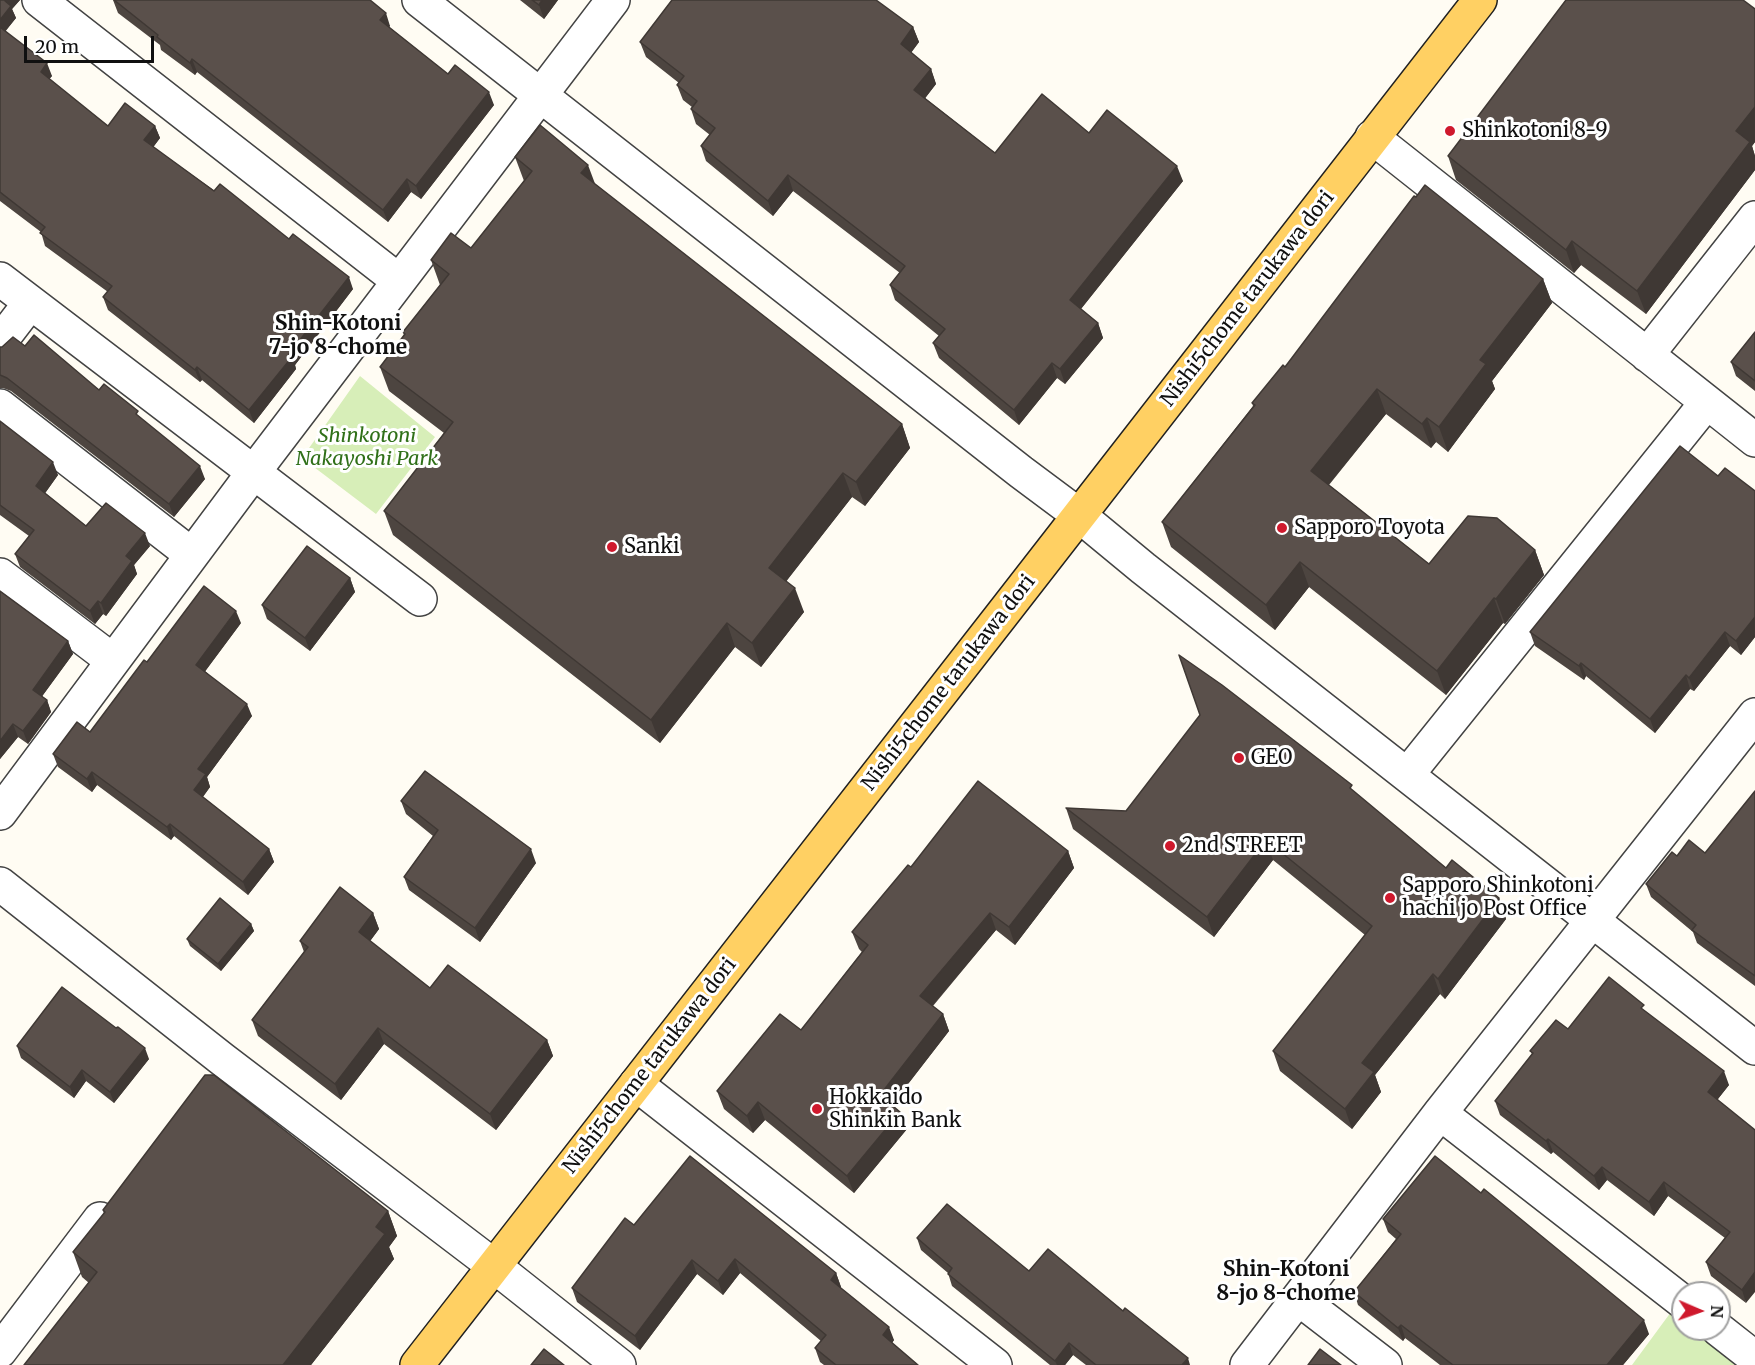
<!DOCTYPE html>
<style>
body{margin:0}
#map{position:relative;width:1755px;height:1365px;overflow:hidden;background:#fffcf3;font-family:Merriweather,serif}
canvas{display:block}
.north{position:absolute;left:1671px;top:1281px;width:60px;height:60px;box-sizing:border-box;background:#fff;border:2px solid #9f9f9f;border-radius:50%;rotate:92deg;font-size:16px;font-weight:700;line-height:24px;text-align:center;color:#101010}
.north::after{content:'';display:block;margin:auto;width:21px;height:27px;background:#cf192d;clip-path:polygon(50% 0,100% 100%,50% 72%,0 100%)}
.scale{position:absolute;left:24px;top:36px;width:130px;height:27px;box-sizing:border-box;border:3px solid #101010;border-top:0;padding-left:8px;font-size:18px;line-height:21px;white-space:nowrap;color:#101010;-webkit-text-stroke:4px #fff;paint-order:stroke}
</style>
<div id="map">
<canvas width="1755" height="1365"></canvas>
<div class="north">N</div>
<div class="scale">20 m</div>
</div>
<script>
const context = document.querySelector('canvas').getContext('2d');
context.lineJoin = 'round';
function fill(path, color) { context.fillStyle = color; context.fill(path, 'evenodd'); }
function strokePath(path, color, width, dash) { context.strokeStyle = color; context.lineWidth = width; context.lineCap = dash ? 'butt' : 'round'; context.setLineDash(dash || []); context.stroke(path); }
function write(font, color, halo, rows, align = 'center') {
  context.font = font + ' Merriweather,serif'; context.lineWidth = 6; context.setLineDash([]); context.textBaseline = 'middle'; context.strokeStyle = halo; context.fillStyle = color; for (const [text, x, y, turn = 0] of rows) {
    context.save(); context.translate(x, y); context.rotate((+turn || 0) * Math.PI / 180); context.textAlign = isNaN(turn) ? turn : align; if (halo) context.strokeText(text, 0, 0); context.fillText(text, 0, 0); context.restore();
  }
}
const green = new Path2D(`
 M360,376l75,61 -59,77 -74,-56z
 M1671,1312l12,9v8h10l46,36h-107z`);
const minor = new Path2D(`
 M39,0l360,281
 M419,0l602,472 59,44 63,52 612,480
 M1372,137l383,303
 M0,279l420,320
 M0,342l30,-39
 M1647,355l108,-137
 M0,406l192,149
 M0,575l112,85
 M1407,775l300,-373
 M0,813l253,-340 360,-473
 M0,884l222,175 272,207 125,99
 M636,1084l359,281
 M1440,1113l243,189
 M1299,1299l86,66
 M1718,1329l37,29
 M0,1351l100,-132
 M1247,1365l193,-252 315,-398`);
const major = new Path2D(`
 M417,1365c355,-454 709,-910 1063,-1365`);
const wall = new Path2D(`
 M0,0h20l-8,9 4,9 -11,13 47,45 -3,3 59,47h47l5,12 -7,9 200,142 -58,76 1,4 -42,54 -52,-43 -2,2 -92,-72 -5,-13 5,-5 -63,-46 -4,-14 -41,-31z
 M113,0h257l20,26 -1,1 59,47 46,31 -73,94 -10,-7 -23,30 -191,-150 -2,3 -34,-25 -1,-5 -42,-32z
 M520,0h38l-14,19z
 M1755,9v133l-3,4 3,10v14l-109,144 -65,-49 -7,8 -118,-93 -8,-24z
 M913,27l6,15 -8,11 20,16 5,15 -11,14 70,55 94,-20 94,48 -102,128 17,14 5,15 -38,46 -8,-6 -38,47 -80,-67 -6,-15 6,-7 -44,-36 -5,-15 10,-12 -107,-82 -20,25 -67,-55 -5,-15 9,-11 -14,-11 -5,-15 1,-2 -9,-7 -6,-15 2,-2 -33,-26 -6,-15z
 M515,157l80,27 307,240 8,24 -45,58 -13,-9 -66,84 18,31 -43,55 -26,-20 -75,96 -267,-208 -9,-24 60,-78 -55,-42 -9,-24 24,-32 -1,-3 37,-47 -9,-25 40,-12 53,-67z
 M1543,279l9,24 -60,78 3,8 -47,63 -12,-10 -5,6 -45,-34 -57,71 100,79 106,-14 9,25 -39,49 -2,-1 -57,72 -137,-108 -34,43 -104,-83 -9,-25 91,-116 -1,-3 33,-36z
 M1755,332v59l-19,-15 -5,-14z
 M25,346l74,44 42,28 64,61 -31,38 -163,-126 -8,-3h-3v-41z
 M0,421l58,54 -13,18 41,33 64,20 -16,19 3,9 -31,42 -3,-2 -8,10 -75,-57 -5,-13 14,-18 -29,-21z
 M1718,476l37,15v146l-14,18 -11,-9 -36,45 -4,-2 -35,44 -69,-57 -2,4 -49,-34 -5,-14z
 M350,578l5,14 -45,59 -43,-32 -5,-14z
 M0,591l68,50 5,13 -31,42 5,4 4,12 -23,32 -10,-7 -18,22z
 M241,623l-36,48 47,45 -45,61 3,10 -7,10 66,52 5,13 -26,33 -74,-59 -3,4 -74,-55 -5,7 -34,-25 -5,-13 37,-22 57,-70z
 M1755,791v195l-58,-43 -4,-11 -42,-35 -5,-13 31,-28 28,-3z
 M1354,792l92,76 53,30 7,21 -61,80 -5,-5 -65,81 6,17 -29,37 -72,-58 -7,-20 92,-116 -92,-75 -59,77 -141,-108 -7,-21 60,3z
 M401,801l135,62 -56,79 -71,-52 -5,-13 29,-41 -27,-22z
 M1068,851l6,17 -59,77 -19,-15 -63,76 10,8 6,17 -57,74 8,7 7,17 -53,64 -89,-73 -12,13 -29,-24 -7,-18 84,-61 61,-78 -3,-3 -7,-17 59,-65z
 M373,913l6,16 -9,12 60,47 117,52 6,16 -57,74 -112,-86 -43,56 -83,-64 -6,-16 52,-68 -4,-11z
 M251,924l3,7 -33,40 -31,-25 -3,-7z
 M1647,1013l82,72 -11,14 28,204 -35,-27 -5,-14 19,-24 -57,-42 -14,20 -47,-36 -8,10 -46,-38 -2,2 -51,-39 -5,-14 37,-47 -2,-3z
 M17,1046l132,13 -35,44 -28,-22 -12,17 -53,-40z
 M103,1210l285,1 9,25 -8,11 5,12 -83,106h-287l65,-82 -7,-6 -9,-25 31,-38z
 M1383,1219l266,115 -26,31h-183l-35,-27 -2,3 -45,-36 -4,-13 42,-53 -8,-7z
 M634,1225l202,48 5,14 -1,1 54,52 -2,3 26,22h-94l-4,-3 -5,-14 6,-7 -81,-68 -17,22 -26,-21 -57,76 -63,-48 -5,-14z
 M917,1238l112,33 161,94h-104l-13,-10 -8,10h-15l-98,-79 -4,-13 -27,-23z`);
const shadedWall = new Path2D(`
 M5,0h15l-8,9 4,9 -15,19 -1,-3v-14z
 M542,0h16l-14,19 -5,-14z
 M386,13l4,13 -5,6 -5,-12z
 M913,27l6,15 -13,17 -5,-15z
 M192,59l5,13 -2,3 -5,-12z
 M47,63l5,13 -7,8 -4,-12z
 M931,69l5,15 -16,21 -6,-15z
 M489,92l5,13 -73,94 -5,-13z
 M1755,107v35l-3,4 3,10v14l-109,144 -9,-23 99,-160z
 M155,126l5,12 -11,15 -5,-13z
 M588,165l9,24 -16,-16z
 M1177,166l6,15 -107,134 -6,-15z
 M788,175l5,16 -20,25 -5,-15z
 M407,179l4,13 -23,30 -5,-12z
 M1572,241l9,24 -7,8 -8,-23z
 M349,277l4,12 -58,76 1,4 -42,54 -5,-13 40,-56z
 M1543,279l9,24 -60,78 3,8 -47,63 -9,-25 41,-67z
 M1098,323l5,15 -38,46 -5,-15z
 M1052,363l5,15 -38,47 -5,-15z
 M197,367l5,13 -2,2 -5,-12z
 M1377,389l9,25 -66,81 -9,-24z
 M1427,418l9,24 -5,6 -9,-24z
 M902,424l8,24 -45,58 -9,-24z
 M53,462l5,13 -17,24 -5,-13z
 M200,466l5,13 -31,38 -5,-13z
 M843,473l9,24 -74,95 -9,-24z
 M145,533l5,13 -16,19 3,9 -31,42 -5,-13 25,-47z
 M1535,550l9,25 -39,49 -9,-25z
 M1300,562l9,25 -34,43 -9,-25z
 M350,578l5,14 -45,59 -5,-13z
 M795,588l9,24 -43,55 -9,-24z
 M1494,598l9,25 -57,72 -9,-24z
 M98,601l5,13 -8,10 -5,-13z
 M236,611l5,12 -40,54 -5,-12z
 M1755,617v20l-14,18 -5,-14z
 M727,623l8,24 -75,96 -9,-23z
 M1725,632l5,14 -36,45 -5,-13z
 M68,641l5,13 -35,48 -5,-12z
 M1581,663l5,13 -2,4 -5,-14z
 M1686,675l4,14 -35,44 -5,-14z
 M47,700l4,12 -23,32 -5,-13z
 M247,704l5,12 -45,61 3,10 -12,16 -4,-13 4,-21z
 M13,724l5,13 -18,22v-18z
 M92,772l5,13 -5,7 -5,-13z
 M170,824l4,12 -3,4 -4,-13z
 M1266,840l7,20 -59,77 -7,-20z
 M269,849l5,13 -26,33 -5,-13z
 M531,849l5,14 -56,79 -5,-14z
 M1068,851l6,17 -59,77 -6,-18z
 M1499,898l7,21 -61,80 -7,-20z
 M373,913l6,16 -14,19 -6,-16z
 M990,913l6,17 -70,83 -6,-17z
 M251,924l3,7 -33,40 -3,-7z
 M1433,974l7,20 -65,81 6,17 -29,37 -7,-20 17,-46z
 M943,1014l6,17 -63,81 -6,-17z
 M378,1028l6,16 -43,56 -6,-16z
 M547,1040l6,16 -57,74 -6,-16z
 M145,1048l4,11 -35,44 -4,-11z
 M82,1070l4,11 -12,17 -4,-11z
 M1724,1071l5,14 -16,20 -5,-13z
 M758,1102l7,18 -12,13 -6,-17z
 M900,1112l7,17 -53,64 -7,-17z
 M1548,1139l5,13 -2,2 -5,-13z
 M1602,1167l5,13 -8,10 -5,-14z
 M1664,1182l4,14 -14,20 -5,-14z
 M388,1211l9,25 -8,11 5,12 -83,106h-28l93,-138z
 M735,1259l5,14 -17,22 -5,-14z
 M692,1260l5,14 -57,76 -5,-14z
 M1755,1272v20l-9,11 -4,-13z
 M836,1273l5,14 -5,7 -5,-14z
 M1644,1320l5,14 -26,31h-16z
 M1401,1325l4,13 -2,3 -5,-13z
 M889,1327l5,13 -6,9 -5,-14z
 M1069,1343l4,12 -8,10h-8l-2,-4z
 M1188,1358l2,7h-8z`);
const building = new Path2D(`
 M0,0h5v1l6,5 -11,14z
 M114,0h256l16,13 -6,7 68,54 7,-9 34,27 -73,94 -9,-7 -24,31 -191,-151 -2,4 -33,-26 1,-2z
 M532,0h10l-3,5z
 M672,0h204l37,27 -12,17 30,25 -17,21 81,63 47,-59 47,39 18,-23 70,56 -107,134 28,23 -38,46 -8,-6 -38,47 -81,-67 12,-14 -55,-44 15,-19 -117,-91 -20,26 -67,-55 14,-18 -24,-19 6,-8 -20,-16 7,-9 -44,-34z
 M1566,0h177l12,9v98l-19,24 14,11 -113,149 -65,-50 -6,9 -118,-94z
 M0,27l47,36 -6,9 67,54 17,-23 30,23 -11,14 70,51 6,-7 69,55 4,-5 56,43 -60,77 3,3 -43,53 -52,-43 -2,3 -92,-73 9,-11 -72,-53 5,-6 -45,-35z
 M540,125l48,40 -7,8 321,251 -46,58 -13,-9 -74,95 26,20 -43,55 -25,-20 -76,97 -267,-209 69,-89 -73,-55 25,-33 -2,-2 46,-58 -18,-14 20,-27 20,15 61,-77 -17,-14z
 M1425,185l118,94 -63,81 6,4 -47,63 -12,-9 -5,6 -45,-35 -66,82 118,93 39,-48 29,2 38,32 -39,49 -2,-1 -57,73 -137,-109 -34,43 -104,-83 93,-117 -3,-2 31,-38 2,2 129,-171 2,1z
 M1755,332v49l-24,-19z
 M34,335l65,55 5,-6 34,27 -2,3 64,52 -31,38 -162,-126 -7,-3v-28h2l11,-10 12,9z
 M0,421l53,41 -17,24 50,40 20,-23 39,30 -19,23 6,5 -31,42 -3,-2 -8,10 -75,-57 19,-24 -34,-25z
 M1680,446l38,30 7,-8 30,23v126l-19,24 -11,-9 -36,46 -3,-3 -36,44 -69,-56 -2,3 -49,-34z
 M307,546l43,32 -45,60 -43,-33z
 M204,586l32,25 -40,54 51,39 -49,65 8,5 -12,16 75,59 -26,33 -73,-58 -3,3 -75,-55 -5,7 -34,-25 24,-32 13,10 54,-72 3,2z
 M0,591l68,50 -35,49 14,10 -24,31 -10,-7 -13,17z
 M1179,655l43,30 130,100 -2,3 96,80 6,-8 47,38 -61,81 -5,-5 -71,89 12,9 -29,37 -72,-58 99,-125 -106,-86 -59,77 -141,-109 60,3 74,-96z
 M425,771l106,78 -56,79 -71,-51 34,-47 -37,-29z
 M978,781l90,70 -59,76 -19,-14 -70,83 23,18 -63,81 20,17 -53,64 -89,-74 -11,14 -30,-25 63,-77 21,16 67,-85 -16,-13 56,-67 3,2z
 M1755,791v185l-63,-46 4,-5 -50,-41 26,-32 5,4 12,-16 16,13z
 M340,887l33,26 -14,19 71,56 18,-23 99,75 -57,74 -112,-86 -43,56 -83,-64 56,-73 -8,-6z
 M220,898l31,26 -33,40 -31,-25z
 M1609,977l35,28 -3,3 83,63 -16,21 47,38v142l-13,18 -36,-28 24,-30 -66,-50 -15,20 -47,-35 -8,9 -46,-37 -2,2 -51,-40 38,-48 -3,-2 26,-31 12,9z
 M62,987l54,41 2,-1 27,21 -35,44 -28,-22 -12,17 -53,-41z
 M205,1075h9l174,136 -12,16 9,7 -102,131h-259l73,-93 -24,-20 32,-40 -2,-2z
 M690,1156l146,117 -5,7 58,47 -6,8 35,30h-82l-21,-17 11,-13 -91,-76 -17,22 -26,-21 -57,76 -63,-48 53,-70 9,7z
 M1435,1156l46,37 3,-4 160,131 -37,45h-154l-52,-40 -3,3 -44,-36 47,-58 -18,-15z
 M947,1204l82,67 19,-22 75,62 2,-3 63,50 -6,7h-86l-27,-22 -14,18 -107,-87 4,-6 -35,-30z
 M544,1349l20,16h-33z
 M1320,1349l21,16h-33z`);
const markers = [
 [1450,131,6,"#cf192d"],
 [1282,528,6,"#cf192d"],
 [612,547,6,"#cf192d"],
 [1239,758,6,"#cf192d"],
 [1170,846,6,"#cf192d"],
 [1390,898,6,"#cf192d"],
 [817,1109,6,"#cf192d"]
];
const poiNames = [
 ["Shinkotoni 8-9",1462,131],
 ["Sapporo Toyota",1294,528],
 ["Sanki",624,547],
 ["GEO",1251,758],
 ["2nd STREET",1182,846],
 ["Sapporo Shinkotoni",1402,886],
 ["hachi jo Post Office",1402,909],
 ["Hokkaido",829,1098],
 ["Shinkin Bank",829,1121]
];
const streetNames = [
 ["Nishi5chome tarukawa dori",1248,299,-52],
 ["Nishi5chome tarukawa dori",949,683,-52],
 ["Nishi5chome tarukawa dori",650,1066,-52]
];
const parkNames = [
 ["Shinkotoni",367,436],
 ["Nakayoshi Park",367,459]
];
const neighbourhoodNames = [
 ["Shin-Kotoni",338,324],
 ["7-jo 8-chome",338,348],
 ["Shin-Kotoni",1286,1270],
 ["8-jo 8-chome",1286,1294]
];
fill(green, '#d7eeb8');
strokePath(minor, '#434343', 36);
strokePath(major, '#212121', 36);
strokePath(minor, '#fff', 33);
strokePath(major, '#ffd063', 33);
fill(wall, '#4d4540');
fill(shadedWall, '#3f3834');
fill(building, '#5a504b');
strokePath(building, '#3f3834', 1.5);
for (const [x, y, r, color] of markers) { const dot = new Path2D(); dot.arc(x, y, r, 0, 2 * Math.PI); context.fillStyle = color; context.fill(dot); strokePath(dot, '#fff', 2); }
write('20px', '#101010', '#fff', poiNames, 'left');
write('20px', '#101010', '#fff', streetNames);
write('italic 20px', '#307019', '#fff', parkNames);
write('bold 21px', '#101010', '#fff', neighbourhoodNames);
</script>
